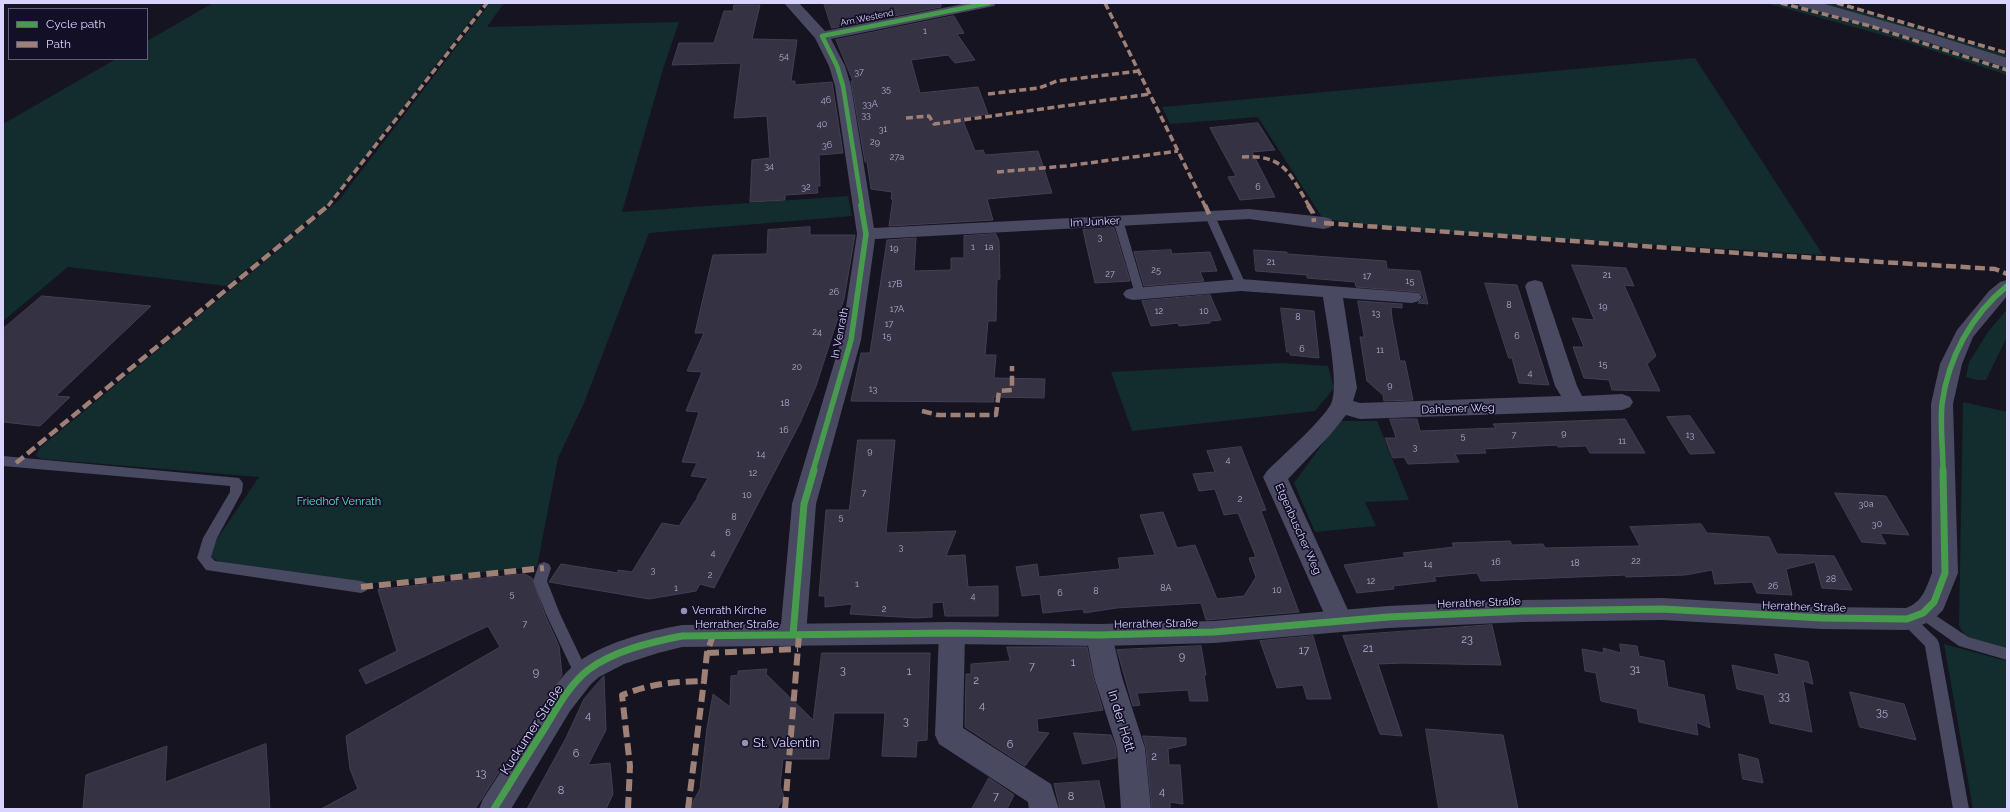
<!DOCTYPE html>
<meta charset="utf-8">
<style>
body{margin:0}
#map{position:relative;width:2010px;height:812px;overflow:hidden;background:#161421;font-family:Raleway,sans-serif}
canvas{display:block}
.frame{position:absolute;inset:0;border:4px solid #d9d4ff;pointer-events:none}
.legend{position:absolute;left:8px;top:8px;width:140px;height:52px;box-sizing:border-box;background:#130f26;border:1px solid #625e7d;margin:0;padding:5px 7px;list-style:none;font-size:12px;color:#d9d4ff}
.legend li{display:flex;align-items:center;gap:8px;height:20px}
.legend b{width:20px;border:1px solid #625e7d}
</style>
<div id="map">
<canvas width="2010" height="812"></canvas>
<div class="frame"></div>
<ul class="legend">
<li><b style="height:5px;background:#469c4c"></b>Cycle path</li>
<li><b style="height:5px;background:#9e8076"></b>Path</li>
</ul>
</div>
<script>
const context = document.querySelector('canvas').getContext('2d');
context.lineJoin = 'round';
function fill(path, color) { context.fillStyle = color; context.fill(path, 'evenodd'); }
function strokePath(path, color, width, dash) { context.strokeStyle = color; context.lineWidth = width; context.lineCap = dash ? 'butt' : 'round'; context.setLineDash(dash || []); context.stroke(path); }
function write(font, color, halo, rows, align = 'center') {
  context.font = font + ' Raleway,sans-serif'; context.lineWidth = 3.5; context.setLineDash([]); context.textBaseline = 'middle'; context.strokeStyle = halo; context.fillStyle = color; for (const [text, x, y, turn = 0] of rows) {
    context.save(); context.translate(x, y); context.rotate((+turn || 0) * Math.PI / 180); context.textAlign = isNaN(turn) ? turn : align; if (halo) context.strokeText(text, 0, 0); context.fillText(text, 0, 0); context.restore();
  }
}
const green = new Path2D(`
 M213,3h271l-154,199 -104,84 -158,-19 -65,54v-197l113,-65h31v-18z
 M490,3h14l-17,24 192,-5 -15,44 -42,146 226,-16 4,20 -203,17 -65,170 -26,55 -21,109 -173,17 -145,-22 -10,-7 4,-10 46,-68 -216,-18 -8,-3 5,-8 20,-17 279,-231z
 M1766,3h11c78,19 155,41 230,68v4l-106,-35z
 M1785,3h8l131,37 83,27v2l-77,-25z
 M1819,3h12l176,52v5l-81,-27z
 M1695,58l128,197 -406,-25 -94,-11 -65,-102 -88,7 -8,-17z
 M2007,309v28l-21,43h-9l-11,-3 3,-15 19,-30z
 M1282,363l46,3 6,22 -19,23 -183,20 -21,-59z
 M1963,402l44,10v237l-40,-10 -8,-13z
 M1339,421h38l32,79 -44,2 11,24 -61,6 -21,-49z
 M1944,644l63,17v148h-34z`);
const building = new Path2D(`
 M824,3h117v4l-109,21z
 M734,5h26l-8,34 45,1 -6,41h4v4l37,-3 11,71 -24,2 1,31h-3l1,7 -33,2v5l-35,2 2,-42 18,-2 -3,-42 -33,2 7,-55 -69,2 7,-22h35l10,-32h9z
 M954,16l10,17 -7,1 18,26 -20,3 -7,-8 -37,5 9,33 58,-6 10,27 -26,4 13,33 8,-1 2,5 53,-4 14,42 -65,6 6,21 -104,6 4,-27h-2l1,-7 -21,-3 -4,-27h-2l-14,-81h2l-17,-41z
 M1258,123l17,27 -23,2 23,45 -35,3 -12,-23 8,-1 -26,-48z
 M810,227v8h45l-11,64 -28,87 -16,37 -86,165 -14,-4 -4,7 -47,8 -100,-17 12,-18 57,9v-3l14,2 30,-49 17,3 19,-29h-1l11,-19 -17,-2 6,-13 -15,-1 17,-50 -13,-1 16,-39 -15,-1 17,-38h-9l18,-78 54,-1 1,-24z
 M1114,228l16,53 -35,2 -12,-53z
 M996,234l3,7 1,38 -3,1 -1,41h-8l-3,34h11l-2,23 51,1 -1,19 -51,-1 1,5 -143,-1 10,-48h9l17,-113 29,-2 -2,33 37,-1v-12h13v-22z
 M1171,250l1,4 38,-2 7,19 -17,1 4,9 -60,5 -10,-34z
 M1254,250l33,2v2l99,7 1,8 33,2 8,33 -10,-1 6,-6 -5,-5 -63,-5 -1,-5 -48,-4v-3l-51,-4z
 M1572,265l54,3 8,18 -10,-1 32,71 -9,8 13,27 -48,-1 -3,-10 -25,-2 -11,-31h11l-12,-29 22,2z
 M1485,283l32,2 32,100 -30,-2 -7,-25h-3z
 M1210,295l11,25 -11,1v2l-31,3 -1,-3 -27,3 -9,-25z
 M42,296l109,10 -95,90 14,1 -30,29 -37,-4v-93z
 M1358,301l44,3v4l-11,-1 1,11 8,43h5l8,39 -29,1 -1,-6 -16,-14 -7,-44h4z
 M1281,308l33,3 5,47 -29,-3v-3h-3z
 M1690,416l25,37 -25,1 -23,-37z
 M1390,419h27l3,12 76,-3 -3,-4 132,-5 20,34h-55l-4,-7 -28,1 -1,-2 -73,4 2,4 -31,1 4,8 -51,2 -4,-7 -11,1 -8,-20h11z
 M858,440h37l-9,93 70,-2 -10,25 19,-1 3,32 30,-1v30h-53l-2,-14 -11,1v14l-16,1 -66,-4 2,-10 -27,3v-11h-6l7,-86h23z
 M1241,447l25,63 -5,1 38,101 -93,8 -5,-17 -85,5 -32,5 -1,-4 -40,4 -3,-19 -18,2 -6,-29 21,-3 2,13 81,-8 -2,-11 37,-3 -15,-40 23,-3 14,36 18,-3 22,54 27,-3 12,-19 -7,-19 7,-1 -18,-44 -14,2 -9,-26 -16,2 -6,-17 22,-2 -8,-21z
 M1835,493l51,3 23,39 -29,-2 6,11 -24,-2z
 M1701,524l6,9 62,4 8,17 57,2 18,34 -30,-2 -7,-26 -29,7 6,26 -35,-2 -5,-11 -37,2 -3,-14 -27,5 -59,2 -1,-2 -144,6 -4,-8 -43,4 2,4 -43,5 1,3 -37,4 -13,-28 61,-8 -2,-4 51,-6 -2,-4 58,-2 2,4 31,-1 2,4 95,-2 -10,-19z
 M525,574l7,4 13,37 14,31 3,29 -87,134h-154l37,-20 -8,-20 -4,-33 154,-89 -12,-21 -122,58 -7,-14 38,-19 -19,-61z
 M1492,625l9,40 -98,-2 -25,1 24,72 -22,-2 -37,-98z
 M1313,636l18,63h-24l-4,-14 -26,3 -17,-47z
 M1620,644l17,2 2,10 25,5 4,26 36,8 6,33 -14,-6 2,13 -59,-13 -2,-13 -36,-8 -5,-28 -11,-2 -3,-22 22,4 -1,-5 18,5z
 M1201,646l5,29h-2l4,26h-18l-2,-11 -51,3 3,12 -7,1 -16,-56z
 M1007,647h80l6,30 10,33 -66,9 1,13 11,1 -24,33 -60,-39 1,-53h5v-10l39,-3z
 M822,653h108l-3,87 -10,1 -1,16 -34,-1 3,-43h-51l-5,46h-46l-3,27 4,11 -7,12h-88l11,-20 7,-61 6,-34 17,13 1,-31 7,-1v-4l29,-2 -1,5 47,46z
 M1775,654l33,8 5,22 -10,-3 9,51 -42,-9 -6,-28 -27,-6 -5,-24 47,10z
 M604,676l2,54 -18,35 22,-2 3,31 -7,15h-79l39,-71 18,-39z
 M1850,692l54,12 12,36 -56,-13z
 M1426,729l77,6 15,74h-79z
 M1074,733l37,2 5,13v10l-33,6z
 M1143,736l43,2v7l-19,4h1l1,16h11l3,39 -13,-2v7h-18l-6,-61z
 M266,744l4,65h-187l3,-34 81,-29 -2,36z
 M1739,754l19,5 5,24 -20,-4z
 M989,778l25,17 -7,14h-35z
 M1099,781l6,28h-45l-6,-25z`);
const service = new Path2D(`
 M1210,213l5,3 31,69 -1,2h-8l-1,-2 -31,-69z
 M1118,217l5,3 22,74 -1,2h-8l-1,-2 -22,-74z
 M3,456l236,22 4,5 -1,9 -25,46 -6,19 4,4 146,20 5,2 2,4 -2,4 -5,2 -155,-23 -9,-12 6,-20 27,-46v-6l-227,-20z
 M544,562l5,2 2,4 -4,13 13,33 29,61 -2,5 -5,2 -5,-2 -31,-66 -13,-33 6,-17z
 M1923,607l45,30 39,11v12l-48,-14 -41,-29 -2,-4 2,-4z
 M1907,613l5,2 25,24 2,4 30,166h-16l-28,-163 -23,-23 -2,-4 2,-4z`);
const minor = new Path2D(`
 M784,3h15l26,28 143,-28h28l-2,3 -5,1 -158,32 14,27 6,20 23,142 375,-19 75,8 7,2 2,4 -2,4 -7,2 -75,-10 -374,20 -14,101 -45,164 -10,131 -4,8 -9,3 -9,-3 -4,-8 12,-131 49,-164 16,-106 -22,-148 -6,-20 -14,-28z
 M1241,279l178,14 3,4 -3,4 -7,2 -69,-5 14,90 -4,13 7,2 201,-7 -6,-10 -30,-100 3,-4 7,-2 7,2 35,104 5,10 40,-2 8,3 3,5 -3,5 -8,3 -262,9 -14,-4 -16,20 -42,44 65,142 -4,8 -9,3 -9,-3 -68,-152 4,-6c17,-17 53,-48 64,-67 9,-18 -5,-84 -8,-107l-82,-6 -108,9 -7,-2 -3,-4 3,-4 7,-2z
 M952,622l9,3 4,8 -2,95 88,56 8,25h-30l-1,-7 -89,-58 -4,-9 4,-102 4,-8z
 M1099,624l9,3 4,8 10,42 23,71 6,61h-30l-4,-61 -23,-71 -8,-42 4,-8z`);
const tertiary = new Path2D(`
 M1798,3h23l113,32 73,23v10l-83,-27 -124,-35z
 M2007,280v16l-34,41 -11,27 -9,40 5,169 -15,37 -11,11 -16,6 -9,3 -85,-1 -160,-9 -140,2 -134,6 -174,15 -115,3 -147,-2 -270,3 -24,6 -34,11 -25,13 -8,7 -21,27 -59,98h-32l4,-10c17,-26 34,-52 50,-77 12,-19 22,-40 39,-55 26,-23 76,-36 110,-42l270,-3 147,2 115,-3 174,-15 134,-6 140,-2 160,9 84,1c17,-6 20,-20 26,-35l-1,-169 9,-40 17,-34 32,-39 11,-9z`);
const quietFar2 = new Path2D(`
 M1105,3l100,203
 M1781,3l89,23 137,44
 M1837,3l170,50
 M988,94l51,-6 18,-7 82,-10
 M906,118l23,-2 5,8 216,-30
 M1242,157c42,-3 48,17 67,49
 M997,172l69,-6 112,-15
 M328,206l159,-203`);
const quietFar1 = new Path2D(`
 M1205,205l5,11
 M1308,205l5,8 1,9
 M1324,223l428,31 243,15 12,5
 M922,411l16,4h58l3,-24 13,-1v-24
 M16,463l313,-258`);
const quiet = new Path2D(`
 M361,587l183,-19
 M707,653l91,-4
 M628,809l2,-43 -8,-71c32,-12 49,-13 82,-14l3,-28 6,-18
 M688,809l16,-128
 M785,809l14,-174`);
const cyclewayFar2 = new Path2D(`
 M862,206l-19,-120 -6,-20 -15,-30 167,-33`);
const cyclewayFar1 = new Path2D(`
 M813,471l38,-131 15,-106 -5,-29
 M1943,471c0,-22 -3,-46 -1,-67 6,-46 29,-89 65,-118`);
const cycleway = new Path2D(`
 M793,635l11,-131 10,-34
 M494,809c16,-26 32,-52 49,-78 13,-21 25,-45 45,-61 25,-19 63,-28 94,-34l270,-3 147,2 115,-3 174,-15 134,-6 140,-2 160,9 85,1 16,-6 11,-11 11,-29 -2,-103`);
const markers = [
 [684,611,4,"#9591b1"],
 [745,743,4,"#9591b1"]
];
const farStreetnames = [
 ["Am Westend",867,18,-11]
];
const numberNames = [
 ["1",925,31],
 ["54",784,56],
 ["37",859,72],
 ["35",886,89],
 ["46",826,100],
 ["33A",870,104],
 ["33",866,115],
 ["40",822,124],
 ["31",883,129],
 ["29",875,142],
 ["36",827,145],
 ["27a",897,157],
 ["34",769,166],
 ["32",806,187],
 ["6",1258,187],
 ["3",1100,237],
 ["1",973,247],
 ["1a",989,247],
 ["19",894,248],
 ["21",1271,262],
 ["25",1156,270],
 ["27",1110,274],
 ["21",1607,275],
 ["17",1367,276],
 ["15",1410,281],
 ["17B",895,284],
 ["26",834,292],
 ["8",1509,305],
 ["19",1603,306],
 ["17A",897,309],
 ["12",1159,311],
 ["10",1204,311],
 ["13",1376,313],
 ["8",1298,317],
 ["17",889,324],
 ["24",817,332],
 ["15",887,336],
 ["6",1517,336],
 ["6",1302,349],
 ["11",1380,350],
 ["15",1603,364],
 ["20",797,367],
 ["4",1530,373],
 ["9",1390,385],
 ["13",873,389],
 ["18",785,403],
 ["16",784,430],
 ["9",1564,433],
 ["7",1514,435],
 ["13",1690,435],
 ["5",1463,436],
 ["11",1622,441],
 ["3",1415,447],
 ["9",870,451],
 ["14",761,454],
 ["4",1228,460],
 ["12",753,473],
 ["7",864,493],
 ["10",747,495],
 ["2",1240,499],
 ["30a",1866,504],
 ["8",734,517],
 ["5",841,517],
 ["30",1877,524],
 ["6",728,533],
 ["3",901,547],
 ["4",713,553],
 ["22",1636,561],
 ["16",1496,562],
 ["18",1575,563],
 ["14",1428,564],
 ["3",653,570],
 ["2",710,575],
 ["28",1831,579],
 ["12",1371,581],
 ["1",857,584],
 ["26",1773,586],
 ["1",676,588],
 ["8A",1166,588],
 ["10",1277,590],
 ["8",1096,591],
 ["6",1060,593],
 ["5",512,594],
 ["4",973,596],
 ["2",884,609],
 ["7",525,624]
];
const streetNames = [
 ["Im Junker",1095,222,-3],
 ["In Venrath",840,333,-79],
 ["Dahlener Weg",1458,409,-2],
 ["Etgenbuscher Weg",1298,529,66],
 ["Herrather Straße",1479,603,-2],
 ["Herrather Straße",1804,607,2],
 ["Herrather Straße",1156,624,-1],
 ["Herrather Straße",737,625]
];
const parkNames = [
 ["Friedhof Venrath",339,502]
];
const poiNames = [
 ["Venrath Kirche",692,611]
];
const nearNumbernames = [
 ["23",1467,640],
 ["21",1368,649],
 ["17",1304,651],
 ["9",1182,657],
 ["1",1073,663],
 ["7",1032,667],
 ["31",1635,670],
 ["3",843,671],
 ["1",909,672],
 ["9",536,673],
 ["2",976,681],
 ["33",1784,697],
 ["4",982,706],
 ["35",1882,713],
 ["4",588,716],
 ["3",906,722],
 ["6",1010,745],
 ["6",576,754],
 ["2",1154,757],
 ["13",481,774],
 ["8",561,791],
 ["4",1162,792],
 ["7",996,797],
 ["8",1071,797]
];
const nearStreetnames = [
 ["In der Hött",1121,721,73],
 ["Kuckumer Straße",532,730,-57]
];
const nearPoinames = [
 ["St. Valentin",753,743]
];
fill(green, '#132c2d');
fill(building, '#343243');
strokePath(building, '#433f54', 1);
fill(service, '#4a4962');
fill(minor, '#4a4962');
fill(tertiary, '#4a4962');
strokePath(quietFar2, '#9e8076', 3.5, [7, 3.5]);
strokePath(quietFar1, '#9e8076', 4.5, [10, 4.5]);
strokePath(quiet, '#9e8076', 6, [12, 6]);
strokePath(cyclewayFar2, '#469c4c', 4.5);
strokePath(cyclewayFar1, '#469c4c', 5.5);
strokePath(cycleway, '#469c4c', 7);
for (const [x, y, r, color] of markers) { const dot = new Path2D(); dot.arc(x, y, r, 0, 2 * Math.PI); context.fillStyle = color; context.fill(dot); strokePath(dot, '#130f26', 1.5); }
write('9px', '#d9d4ff', '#130f26', farStreetnames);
write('9px', '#b0acd0', null, numberNames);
write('11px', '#d9d4ff', '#130f26', streetNames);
write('11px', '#5fe0c0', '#130f26', parkNames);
write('11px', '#d9d4ff', '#130f26', poiNames, 'left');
write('11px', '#b0acd0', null, nearNumbernames);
write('13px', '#d9d4ff', '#130f26', nearStreetnames);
write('13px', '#d9d4ff', '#130f26', nearPoinames, 'left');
</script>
